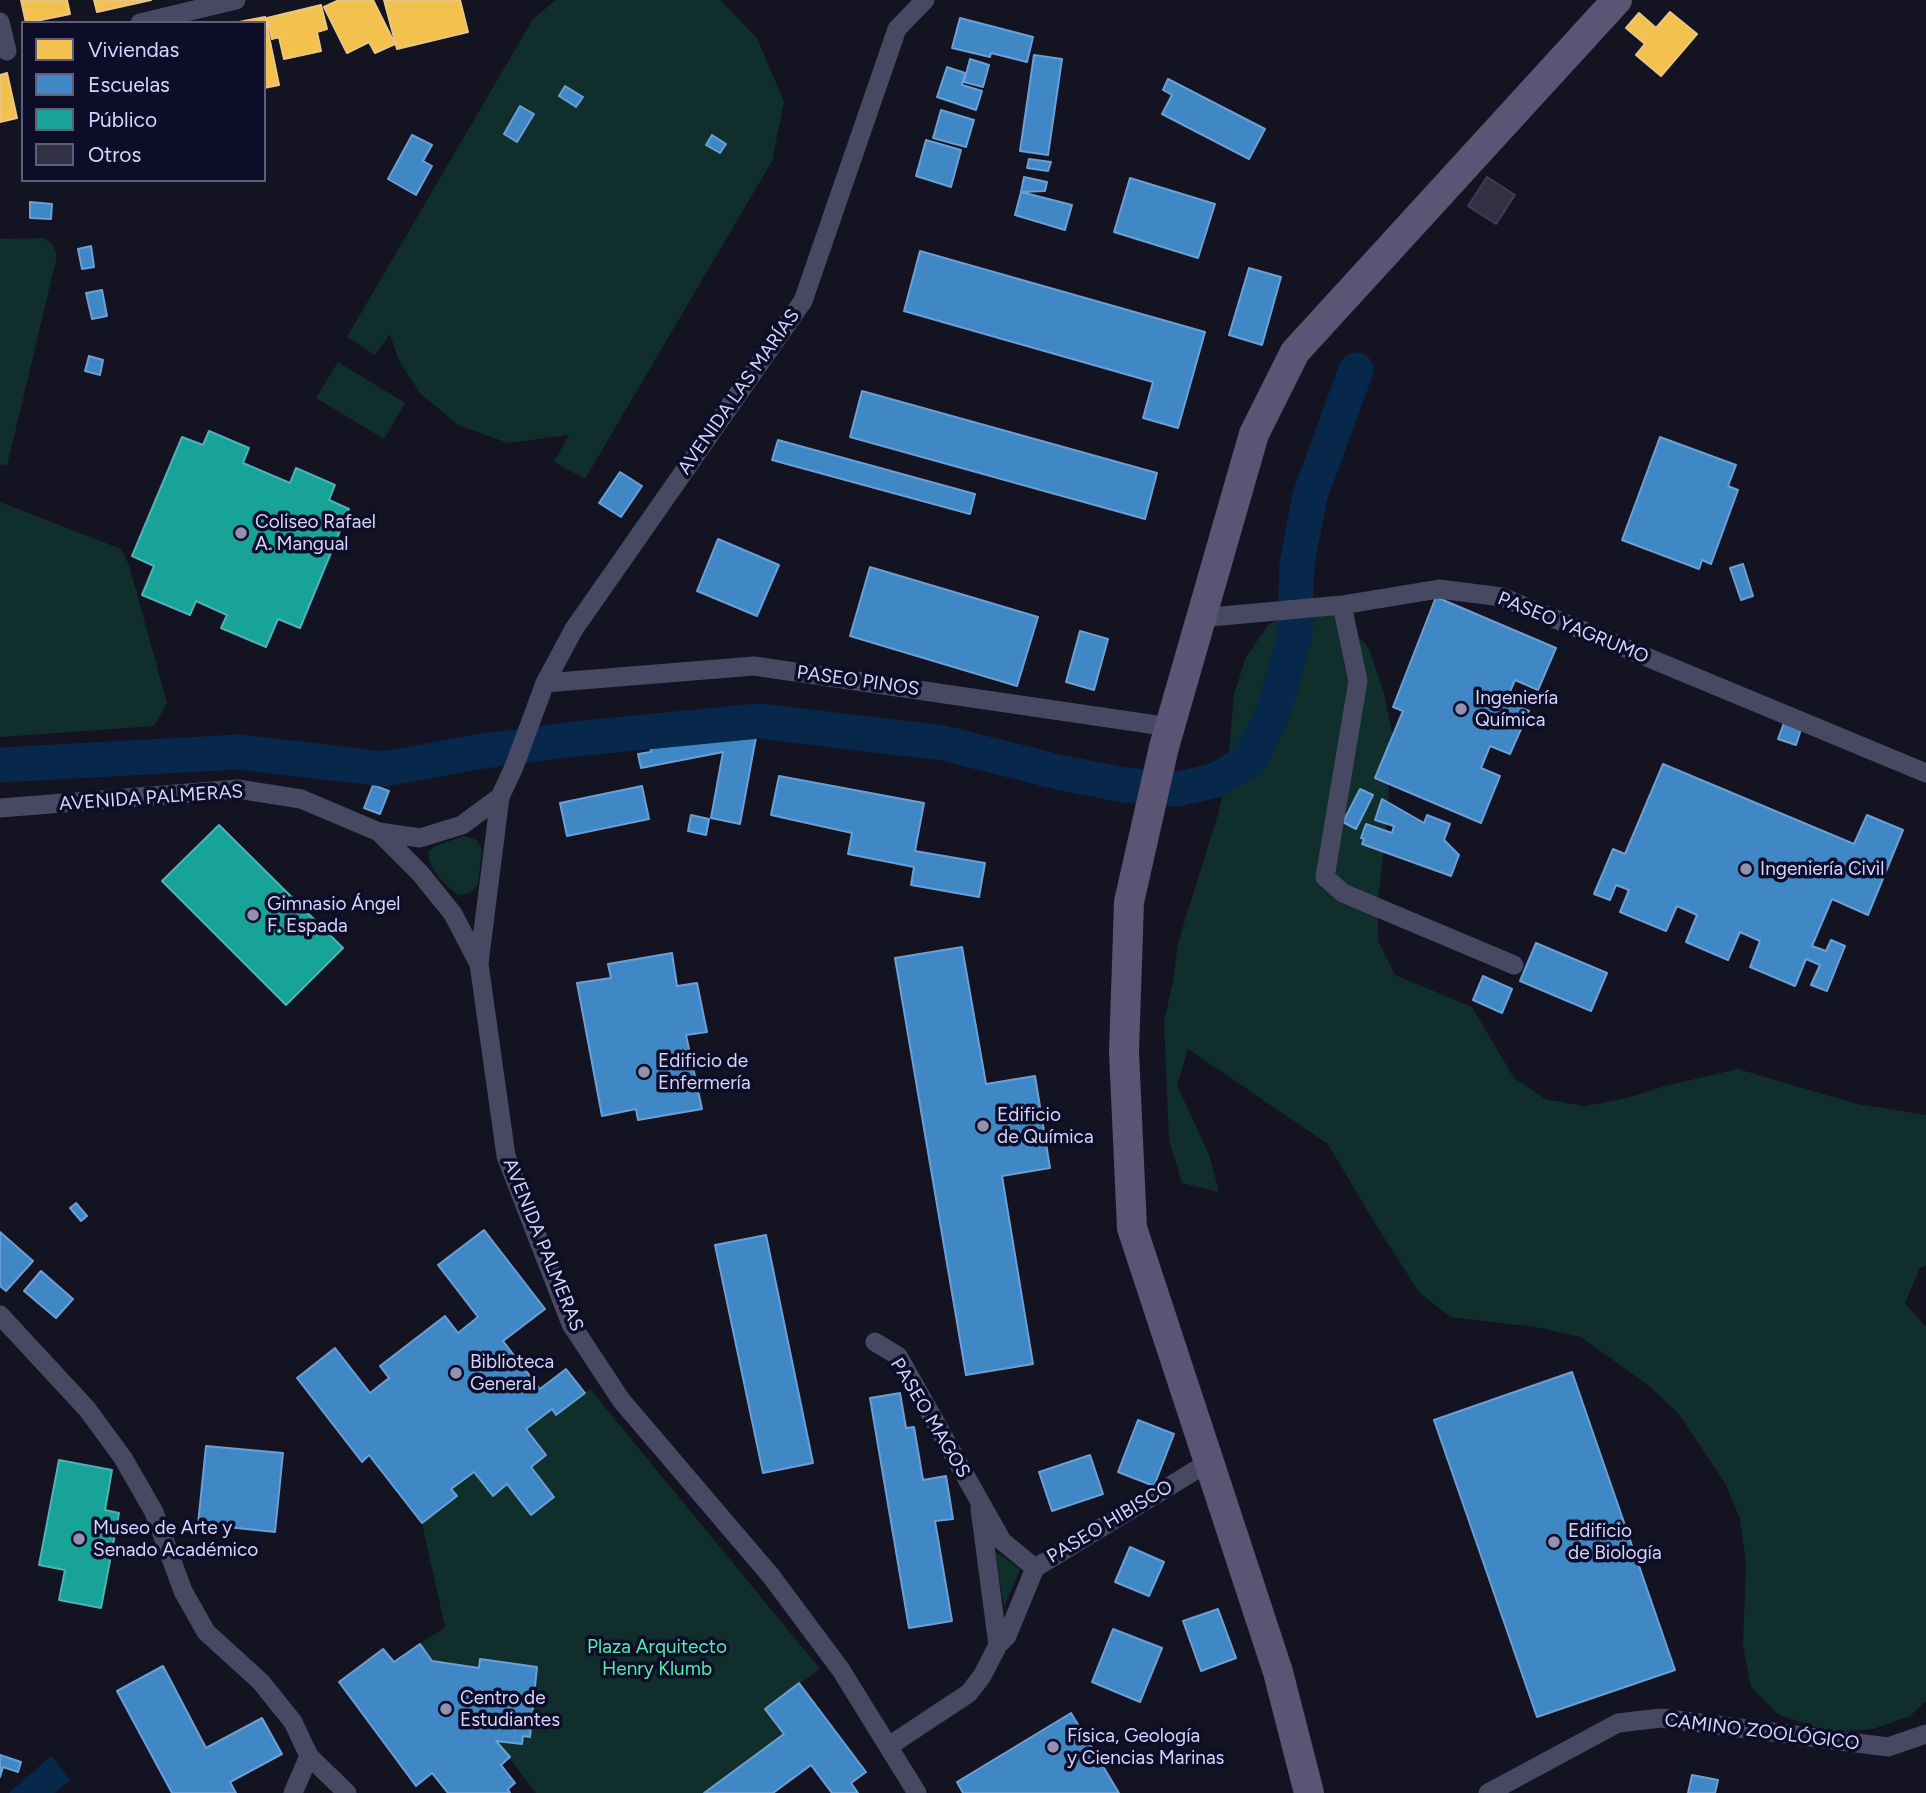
<!DOCTYPE html>
<meta charset="utf-8">
<style>
body{margin:0}
#map{position:relative;width:1926px;height:1793px;overflow:hidden;background:#141322;font-family:Figtree,sans-serif}
canvas{display:block}
.legend{position:absolute;left:21px;top:21px;width:245px;height:161px;box-sizing:border-box;background:#0e0d28;border:2px solid #5d5d7e;margin:0;padding:9px 12px;list-style:none;font-size:21px;color:#d4d5ff}
.legend li{display:flex;align-items:center;gap:14px;height:35px}
.legend b{width:35px;border:2px solid #5d5d7e}
</style>
<div id="map">
<canvas width="1926" height="1793"></canvas>
<ul class="legend">
<li><b style="height:19px;background:#f2c14e"></b>Viviendas</li>
<li><b style="height:19px;background:#3f88c5"></b>Escuelas</li>
<li><b style="height:19px;background:#17a398"></b>Público</li>
<li><b style="height:19px;background:#323144"></b>Otros</li>
</ul>
</div>
<script>
const context = document.querySelector('canvas').getContext('2d');
context.lineJoin = 'round';
function fill(path, color) { context.fillStyle = color; context.fill(path, 'evenodd'); }
function strokePath(path, color, width, dash) { context.strokeStyle = color; context.lineWidth = width; context.lineCap = dash ? 'butt' : 'round'; context.setLineDash(dash || []); context.stroke(path); }
function write(font, color, halo, rows, align = 'center') {
  context.font = font + ' Figtree,sans-serif'; context.lineWidth = 7; context.setLineDash([]); context.textBaseline = 'middle'; context.strokeStyle = halo; context.fillStyle = color; for (const [text, x, y, turn = 0] of rows) {
    context.save(); context.translate(x, y); context.rotate((+turn || 0) * Math.PI / 180); context.textAlign = isNaN(turn) ? turn : align; if (halo) context.strokeText(text, 0, 0); context.fillText(text, 0, 0); context.restore();
  }
}
const green = new Path2D(`
 M556,0h164l37,38 27,64 -12,59 -187,318 -31,-17 15,-27 -61,8 -50,-18 -38,-32 -21,-32 -9,-27 -15,21 -28,-18 186,-318z
 M44,238l9,7 4,11 -50,210 -7,-2v-225z
 M338,362l67,41 -21,36 -68,-41z
 M0,502l121,47 8,16 38,138 -13,23 -154,11z
 M1304,609l38,8 27,32 15,44 8,40 -5,87 -9,80v41l17,34 77,32 42,71 31,21 40,7 42,-8 38,-12 73,-17 119,35 69,11v150l-6,3 -15,35 21,24v374l-16,15 -37,13 -42,3 -52,-17 -28,-28 -8,-41 3,-83 -6,-44 -15,-36 -46,-69 -31,-29 -67,-48 -46,-10 -85,-10 -31,-25 -46,-72 -45,-76 -140,-95 -11,36 32,70 10,37 -37,-9 -13,-43 -5,-119 9,-39 5,-39 40,-129 9,-38 7,-82 12,-37 23,-33z
 M464,836l13,4 5,11 -4,33 -8,9 -12,2c-13,-11 -30,-26 -30,-43l7,-6z
 M590,1389l230,280 -55,40 19,25 -80,59h-168l-40,-52 26,3 1,-8 7,1 7,-70 -57,-8 -1,9 -47,-7 -12,-17 25,-17 -23,-104 34,-26 -5,-8 23,-17 18,24 15,-12 24,30v-47l15,-12 -20,-26 26,-20 5,6z
 M995,1551l25,18 -16,38z`);
const water = new Path2D(`
 M51,1756l19,24 -15,13h-46z`);
const homes = new Path2D(`
 M21,0h46l3,14 -44,9z
 M94,0h57l-54,12z
 M339,0h34l22,44 -20,9 -6,-11 -22,11 -23,-46z
 M384,0h76l8,32 -71,17z
 M321,5l6,24 -10,3 4,19 -37,8 -5,-22 -7,2 -5,-21z
 M1670,12l27,22 -36,42 -25,-21 9,-11 -19,-16 13,-15 17,15z
 M265,17l14,68 -15,3v-65l-25,-1z
 M7,73l10,45 -17,4v-47z`);
const schools = new Path2D(`
 M960,18l73,19 -6,25 -36,-9 -1,4 -38,-9z
 M1034,55l28,4 -14,96 -28,-4z
 M970,59l19,6 -6,22 -19,-5z
 M947,67l18,6 -3,12 20,6 -6,19 -39,-13z
 M1168,79l97,50 -16,30 -87,-45 10,-19 -9,-5z
 M565,86l18,11 -7,10 -17,-11z
 M520,106l14,8 -17,28 -13,-8z
 M941,110l33,10 -8,27 -33,-9z
 M412,135l20,10 -9,16 9,5 -16,29 -28,-16z
 M712,135l14,9 -6,9 -14,-8z
 M926,140l35,10 -10,37 -35,-11z
 M1029,159l22,3 -3,9 -21,-3z
 M1024,177l23,5 -2,9 -24,1z
 M1130,178l85,26 -17,54 -84,-26z
 M1021,192l51,13 -7,25 -50,-15z
 M30,202l22,2 -1,15 -21,-1z
 M91,246l3,21 -12,2 -4,-20z
 M920,251l285,81 -27,96 -35,-10 10,-36 -249,-71z
 M1249,268l32,9 -19,68 -33,-10z
 M102,290l5,26 -15,3 -6,-26z
 M89,356l14,4 -3,15 -15,-4z
 M862,391l295,82 -12,46 -295,-82z
 M1660,437l76,28 -8,21 10,4 -27,74 -9,-4 -3,9 -77,-29z
 M778,440l197,54 -5,20 -198,-54z
 M620,472l22,14 -21,31 -22,-14z
 M718,539l61,26 -22,51 -60,-25z
 M1743,564l10,32 -12,4 -11,-32z
 M870,567l168,50 -21,69 -167,-50z
 M1436,597l120,51 -18,42 -23,-10 -9,21 23,10 -19,43 -20,-8 -9,22 19,8 -19,47 -106,-45 28,-67 -10,-4z
 M1080,631l28,8 -14,51 -28,-8z
 M1784,723l17,6 -5,16 -18,-6z
 M723,730l33,7 -16,87 -29,-6 12,-66 -82,16 -3,-14 13,-2 -1,-8z
 M1663,764l191,80 13,-29 36,15 -35,85 -36,-16 -20,47 14,5 5,-11 14,6 -18,45 -16,-6 9,-20 -14,-6 -11,27 -45,-19 10,-26 -20,-9 -12,28 -42,-18 11,-27 -20,-9 -11,25 -46,-19 9,-22 -13,-5 -6,15 -16,-6 19,-45 12,5z
 M779,776l145,27 -9,48 70,12 -6,34 -68,-12 3,-18 -66,-13 4,-21 -81,-18z
 M373,785l16,6 -9,23 -16,-6z
 M642,786l7,33 -82,17 -7,-33z
 M1360,789l13,6 -17,34 -13,-7z
 M1382,799l42,24 3,-8 23,9 -6,16 15,15 -8,21 -89,-32 2,-5 -3,-1 5,-14 26,9 2,-7 -19,-6z
 M691,815l18,4 -3,16 -18,-4z
 M1536,943l71,30 -16,38 -71,-30z
 M962,947l24,137 49,-8 15,92 -48,8 31,188 -67,11 -71,-417z
 M672,953l5,33 20,-3 10,49 -21,3 16,74 -64,11 -2,-11 -34,7 -25,-133 34,-5 -3,-14z
 M1483,976l29,13 -10,24 -29,-13z
 M76,1203l11,13 -6,5 -11,-13z
 M484,1230l61,79 -42,32 37,48 26,-20 19,24 -29,22 -4,-6 -26,20 20,26 -15,12 23,30 -23,18 -24,-31 -14,12 -19,-24 -23,17 6,7 -35,27 -53,-68 -7,7 -65,-84 38,-30 35,45 19,-15 -9,-12 65,-50 13,17 20,-16 -40,-52z
 M0,1232l33,29 -27,30 -6,-5z
 M766,1235l47,228 -50,10 -48,-228z
 M41,1271l32,28 -17,19 -32,-27z
 M1572,1372l103,298 -138,47 -103,-297z
 M900,1393l6,35 8,-1 9,53 23,-4 7,43 -18,2 17,100 -43,7 -39,-230z
 M1138,1420l36,14 -20,52 -36,-14z
 M206,1446l77,7 -8,79 -77,-8z
 M1090,1455l13,39 -51,17 -13,-39z
 M1130,1547l34,15 -15,34 -34,-14z
 M1218,1609l18,49 -35,13 -18,-50z
 M1113,1629l49,19 -22,54 -48,-20z
 M420,1644l12,17 47,7 1,-9 57,8 -7,70 -7,-1 -1,8 -26,-3 14,16 -9,8 14,18 -7,6 2,4h-62l-16,-20 -16,13 -77,-104 44,-33 11,13z
 M163,1666l43,82 56,-30 20,36 -52,28 6,11h-64l-55,-102z
 M799,1683l67,89 -15,11 7,10h-26l-21,-28 -38,28h-69l80,-59 -19,-25z
 M1071,1713l48,80h-156l-6,-11z
 M0,1755l21,7 -3,10 -15,-5 -3,10z
 M1692,1775l26,5 -3,13h-27z`);
const public = new Path2D(`
 M209,431l40,17 -6,15 47,20 6,-15 39,17 -6,15 20,9 -49,119 -22,-9 -12,28 -45,-19 6,-13 -31,-14 -6,14 -48,-20 12,-29 -22,-10 50,-119 21,8z
 M219,825l124,123 -57,57 -124,-124z
 M59,1460l53,10 -7,40 14,3 -18,95 -42,-8 6,-30 -26,-5z`);
const river = new Path2D(`
 M0,765l239,-13 145,17 93,-17 97,-13 185,-18 184,22 115,29 66,13 54,4 39,-9 33,-21 18,-35 11,-30 16,-60 2,-70 13,-68 46,-126`);
const building = new Path2D(`
 M1487,177l28,18 -19,29 -28,-18z`);
const street = new Path2D(`
 M0,22l7,29
 M140,23l96,-23
 M1342,605l16,76 -33,196 18,16 171,72
 M1200,618l142,-13 97,-16 63,8 424,176
 M545,683l209,-17 416,61
 M0,808l238,-19 63,10 78,33 41,41 33,41 26,50 27,192 65,168 50,76 150,176 70,94 76,123
 M379,832l41,6 42,-13 38,-28
 M479,963l21,-166 14,-30 31,-84 29,-54 229,-328 94,-272 28,-29
 M0,1315l87,94 36,49 31,54 29,79 23,41 55,50 32,40 16,34 38,37
 M875,1342l23,14 104,185 33,27
 M980,1509l18,136
 M889,1746l80,-53 13,-17 16,-31 9,-9 28,-68 174,-106
 M293,1793l16,-37
 M1488,1793l130,-70 43,-5 227,29 38,-13`);
const primary = new Path2D(`
 M1309,1793l-31,-121 -146,-444 -8,-176 5,-150 35,-155 90,-313 41,-82 322,-352`);
const markers = [
 [241,533,7,"#9191b2"],
 [1461,709,7,"#9191b2"],
 [1746,869,7,"#9191b2"],
 [253,915,7,"#9191b2"],
 [644,1072,7,"#9191b2"],
 [983,1126,7,"#9191b2"],
 [456,1373,7,"#9191b2"],
 [79,1539,7,"#9191b2"],
 [1554,1542,7,"#9191b2"],
 [446,1709,7,"#9191b2"],
 [1053,1747,7,"#9191b2"]
];
const streetNames = [
 ["AVENIDA LAS MARÍAS",739,392,-55],
 ["PASEO YAGRUMO",1573,628,22],
 ["PASEO PINOS",858,681,8],
 ["AVENIDA PALMERAS",151,798,-4],
 ["AVENIDA PALMERAS",543,1245,68],
 ["PASEO MAGOS",930,1418,59],
 ["PASEO HIBISCO",1110,1522,-31],
 ["CAMINO ZOOLÓGICO",1762,1732,7]
];
const poiNames = [
 ["Coliseo Rafael",255,522],
 ["A. Mangual",255,544],
 ["Ingeniería",1475,698],
 ["Química",1475,720],
 ["Ingeniería Civil",1760,869],
 ["Gimnasio Ángel",267,904],
 ["F. Espada",267,926],
 ["Edificio de",658,1061],
 ["Enfermería",658,1083],
 ["Edificio",997,1115],
 ["de Química",997,1137],
 ["Biblioteca",470,1362],
 ["General",470,1384],
 ["Museo de Arte y",93,1528],
 ["Senado Académico",93,1550],
 ["Edificio",1568,1531],
 ["de Biología",1568,1553],
 ["Centro de",460,1698],
 ["Estudiantes",460,1720],
 ["Física, Geología",1067,1736],
 ["y Ciencias Marinas",1067,1758]
];
const parkNames = [
 ["Plaza Arquitecto",657,1647],
 ["Henry Klumb",657,1669]
];
fill(green, '#102f2c');
fill(water, '#07284a');
fill(homes, '#f2c14e');
strokePath(homes, '#e9c783', 2);
fill(schools, '#3f88c5');
strokePath(schools, '#6c9fd6', 2);
fill(public, '#17a398');
strokePath(public, '#50b2b7', 2);
strokePath(river, '#07284a', 35);
fill(building, '#323144');
strokePath(building, '#3f3d57', 2);
strokePath(street, '#474963', 19);
strokePath(primary, '#5b5475', 30);
for (const [x, y, r, color] of markers) { const dot = new Path2D(); dot.arc(x, y, r, 0, 2 * Math.PI); context.fillStyle = color; context.fill(dot); strokePath(dot, '#0e0d28', 2.5); }
write('19px', '#d4d5ff', '#0e0d28', streetNames);
write('19px', '#d4d5ff', '#0e0d28', poiNames, 'left');
write('19px', '#53ecb0', '#0e0d28', parkNames);
</script>
